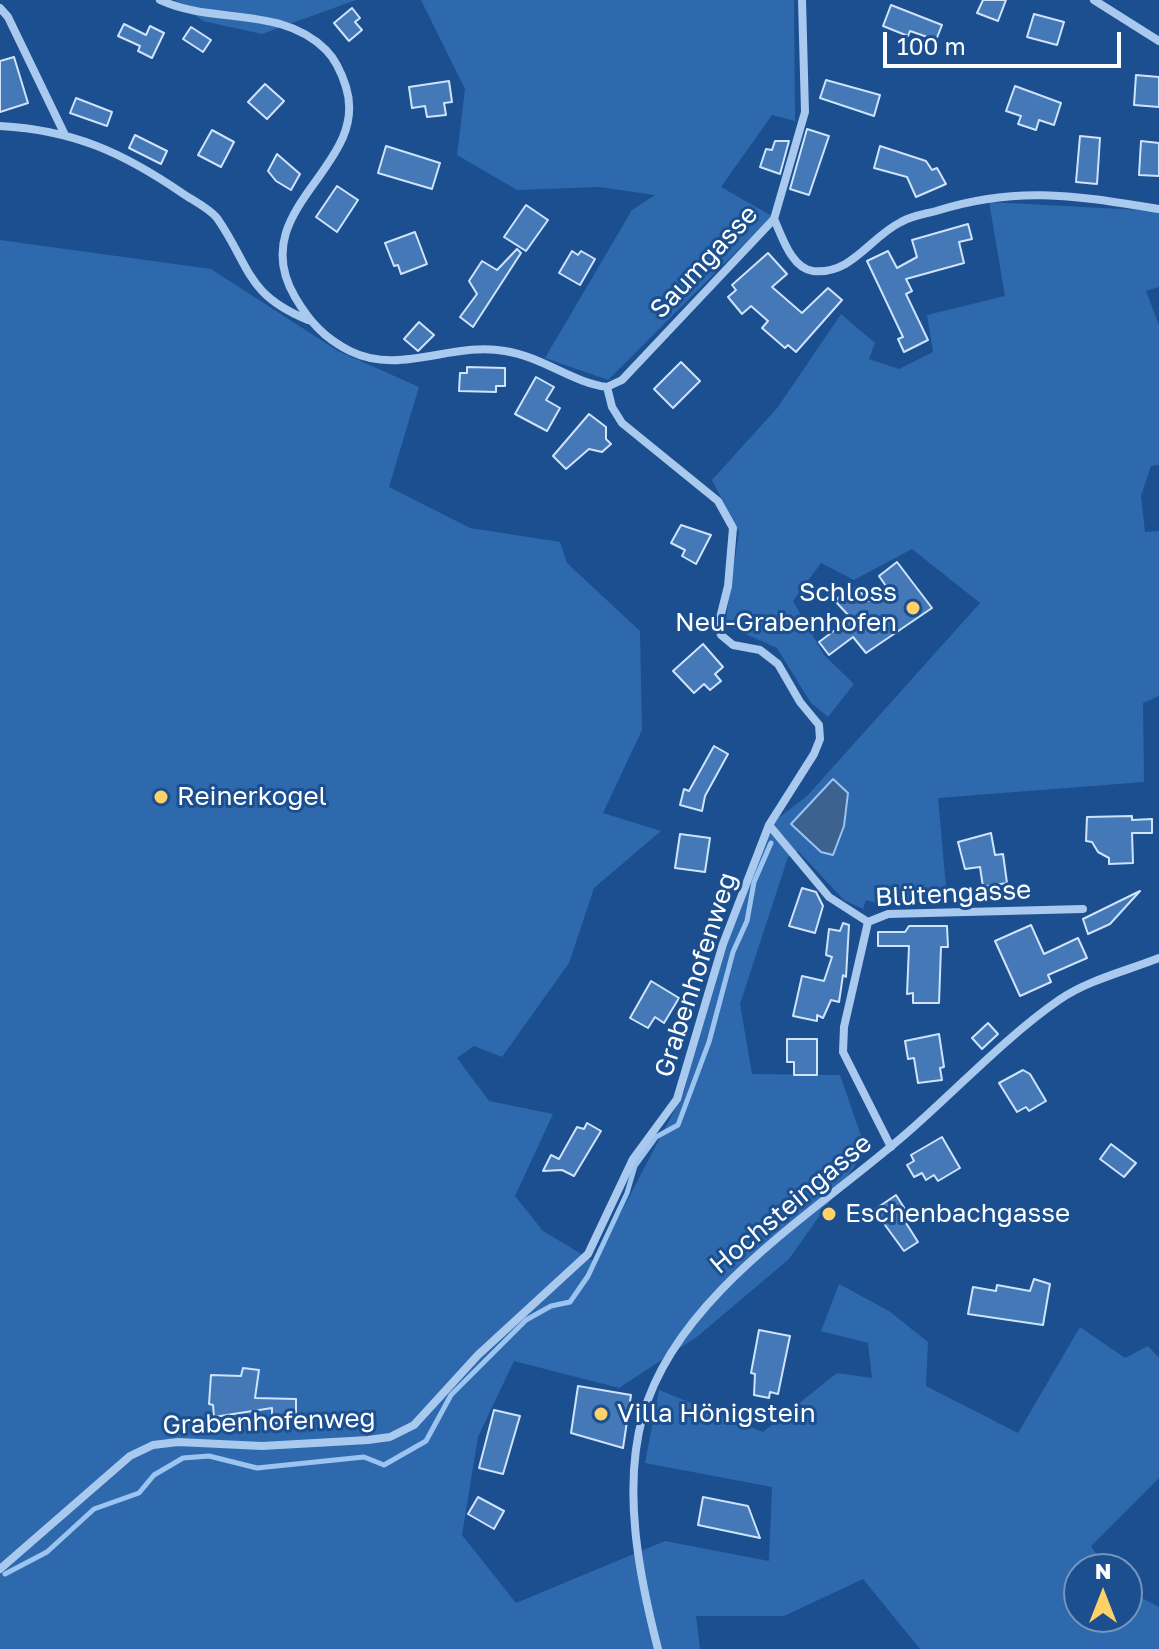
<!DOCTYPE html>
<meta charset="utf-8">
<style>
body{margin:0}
#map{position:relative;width:1159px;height:1649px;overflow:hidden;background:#1b4f8f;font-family:"Golos Text",sans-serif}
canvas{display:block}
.north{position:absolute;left:1063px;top:1553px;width:80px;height:80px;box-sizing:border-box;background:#1b4f8f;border:2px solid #7695bc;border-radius:50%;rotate:0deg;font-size:22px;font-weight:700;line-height:32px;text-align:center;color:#fff}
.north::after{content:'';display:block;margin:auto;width:28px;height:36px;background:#ffd166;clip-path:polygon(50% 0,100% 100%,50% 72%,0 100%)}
.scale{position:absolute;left:883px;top:32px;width:238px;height:36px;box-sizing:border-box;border:4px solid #fff;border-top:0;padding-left:10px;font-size:24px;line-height:28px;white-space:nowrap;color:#fff;-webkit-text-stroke:6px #1b4f8f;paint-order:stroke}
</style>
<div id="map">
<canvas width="1159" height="1649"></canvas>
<div class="north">N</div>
<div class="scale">100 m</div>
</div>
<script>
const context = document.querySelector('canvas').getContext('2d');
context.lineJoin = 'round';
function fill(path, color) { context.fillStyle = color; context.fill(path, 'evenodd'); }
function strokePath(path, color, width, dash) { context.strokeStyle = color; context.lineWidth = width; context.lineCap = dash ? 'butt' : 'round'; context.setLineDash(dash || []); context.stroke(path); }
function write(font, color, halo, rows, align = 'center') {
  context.font = font + ' "Golos Text",sans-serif'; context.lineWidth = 6; context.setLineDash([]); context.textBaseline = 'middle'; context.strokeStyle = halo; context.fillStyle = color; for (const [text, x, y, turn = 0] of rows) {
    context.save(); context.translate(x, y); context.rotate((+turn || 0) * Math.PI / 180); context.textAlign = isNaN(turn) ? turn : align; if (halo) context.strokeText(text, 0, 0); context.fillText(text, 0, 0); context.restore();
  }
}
const green = new Path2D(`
 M175,0h181l-94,34 -59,-13z
 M421,0h373l1,121 -23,-6 -51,72 51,29 -164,164 -63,-22 87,-148 23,-15 -56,-8 -82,3 -60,-35 8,-66z
 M989,202l170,9v76l-13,4 13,34v140l-8,1 -10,30 4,36 14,-1v165l-16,7 1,79 -206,16 9,99 -53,8 -1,-7h-10v7l-17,-5 -3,9 -19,-9 -46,-49 -10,6 -48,147 12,70 88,1 26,75 -77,109 -91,77 -79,52 -105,-27 -36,76 -16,98 54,68 149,-62 104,20 3,-74 -127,-24 14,-73 104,42 74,-59 35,5 -4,-35 -47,-12 18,-47 50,27 39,31 -2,44 92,47 62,-106 45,31 23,-12 11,12v120l-68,68 15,23h-27v48h48v-27l32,17v42h-239l-57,-70 -79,37h-88l4,33h-700v-1409l211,29 127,82 81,36 -30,100 81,41 90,14 7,21 73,68 2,99 -39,83 58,18 -67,57 -25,75 -67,94 -28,-11 -17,12 32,43 64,13 -38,82 28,35 52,31 89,-170 25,-106 60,-161 38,-29 173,-193 -68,-54 -58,31 -33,-17 -28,38 31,54 30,29 -26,33 -17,-14 -34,-55 -52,-23 14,-93 -27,-52 66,-73 63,-93 34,29 -6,16 30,10 34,-17 -6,-37 78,-19z`);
const water = new Path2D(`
 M833,779l15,14 -4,33 -11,29 -12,-3 -30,-28z`);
const stream = new Path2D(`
 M5,1574l42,-22 47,-43 45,-16 15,-18 29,-17 26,-2 48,12 107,-11 20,8 42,-24 25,-46 75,-75 25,-14 19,-4 18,-26 39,-83 8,-27 21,-29 22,-12 31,-83 24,-90 14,-31 7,-39 17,-39`);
const building = new Path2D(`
 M983,0h23l-8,21 -21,-8z
 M891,5l51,20 -6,15 -26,-9 -2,5 -25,-10z
 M352,8l8,10 -5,4 7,8 -13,11 -15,-18z
 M1034,14l30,8 -7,23 -30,-8z
 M124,24l22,11 4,-9 14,7 -12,25 -14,-7 2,-5 -22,-10z
 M191,27l20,13 -8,12 -20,-13z
 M14,57l14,46 -28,9v-51z
 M1136,75l23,2v30l-25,-2z
 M826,80l54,15 -6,21 -54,-18z
 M449,81l3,21 -8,1 2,12 -19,2 -2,-11 -13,2 -3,-21z
 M265,84l19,17 -17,18 -19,-17z
 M1015,86l46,17 -7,22 -15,-5 -3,10 -18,-6 3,-8 -15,-5z
 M76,98l36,14 -5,14 -37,-13z
 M807,129l22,7 -20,59 -19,-6z
 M212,130l22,12 -13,25 -23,-12z
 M135,135l32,16 -6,13 -32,-16z
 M1080,136l20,2 -3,46 -21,-2z
 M775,141h14l-9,33 -20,-7 6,-18 6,1z
 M1141,141l18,2v33l-20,-1z
 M386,146l54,17 -8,26 -54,-16z
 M880,146l46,15 6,9 5,-2 9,16 -30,13 -9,-20 -33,-9z
 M277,154l23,20 -9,16 -15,-9 -8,-10z
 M337,186l21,14 -21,32 -21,-15z
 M526,205l22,15 -22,31 -22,-14z
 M968,224l4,15 -13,3 5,21 -58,16 6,12 -6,3 22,46 -24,12 -6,-13 5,-2 -36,-76 21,-10 9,17 20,-11 -5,-17z
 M415,232l12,32 -26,10 -3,-9 -4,1 -9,-23z
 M517,249l4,4 -48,74 -13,-10 17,-23 -8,-13 13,-20 15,9z
 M572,251l6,4 3,-4 14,8 -15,26 -21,-12z
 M768,253l19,21 -15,13 30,26 26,-25 14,12 -46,52 -8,-7 -3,3 -23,-20 6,-7 -17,-15 -9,8 -14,-17 8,-7 -4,-5z
 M419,322l15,13 -16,16 -14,-12z
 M681,362l19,19 -27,27 -19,-19z
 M467,367l38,1v18h-9v6l-37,-1 1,-18h7z
 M536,377l18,10 -8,13 14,8 -13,23 -32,-17z
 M589,414l17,13v12l5,5 -9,8 -13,-3 -23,20 -13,-13z
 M681,525l30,10 -15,29 -14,-8 3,-6 -14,-7z
 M897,562l35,46 -66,45 -13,-16 -24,18 -10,-13 32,-24 -16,-17 14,-13 3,3 4,-4 13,14 19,-12 -9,-13z
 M703,644l20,23 -8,7 6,7 -11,9 -6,-6 -10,9 -21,-22z
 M714,746l14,8 -23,42 -3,15 -22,-6 4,-16 5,2z
 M1132,816v4l20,-1v14h-20l1,30 -24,1v-6l-11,-6 -6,-10 -6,-1 1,-24z
 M991,833l4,22 8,-1 4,29 -24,4 -3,-20 -15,2 -7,-27z
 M680,834l30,4 -5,34 -30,-4z
 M802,888l14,4 7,14 -8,27 -26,-7z
 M1140,891l-30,33 -22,10 -5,-15z
 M843,923l6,2 -3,52 -3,-2 -4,27 -8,-2 -8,18 -6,-3v6l-24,-5 9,-40 22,5 8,-24 -6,-2 3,-26 11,2z
 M1031,925l13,29 34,-16 9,20 -39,17 3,7 -31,14 -25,-55z
 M909,926h38l1,21h-7l-2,56h-26v-10l-6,1 2,-48h-31v-14h27z
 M651,981l28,17 -15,25 -9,-6 -7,11 -18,-10z
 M988,1023l10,11 -16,15 -10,-11z
 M939,1034l5,33 -4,1 2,12 -24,3 -4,-25 -6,1 -3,-18z
 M787,1039h30v36h-23v-13h-7z
 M1023,1070l7,4 16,27 -17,10 -3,-4 -9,5 -18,-29z
 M587,1123l14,8 -27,45 -12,-6 -19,1 8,-16 8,4 18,-32 7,2z
 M942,1137l18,31 -22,13 -4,-6 -8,5 -4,-7 -8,4 -7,-12 7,-4 -3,-6z
 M1111,1144l25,19 -12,14 -24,-18z
 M896,1195l16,25 -6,3 12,19 -14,9 -30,-41z
 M1034,1279l16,5 -7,41 -75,-11 5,-27 23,4 1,-6 33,6z
 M759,1330l31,6 -12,58 -8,-2 -1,6 -15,-3 1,-21 -4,-1z
 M243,1368l16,2 -4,28 41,1v25l-24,-1v-15l-58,9 -1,-12 -4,-1 2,-29 30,1z
 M578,1386l53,9 -8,53 -52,-15z
 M494,1410l26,6 -17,58 -24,-6z
 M478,1497l26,14 -10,18 -26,-15z
 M703,1497l45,9 12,32 -62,-13z`);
const street = new Path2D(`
 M160,0c53,25 121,5 166,50 10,10 16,24 20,37 25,80 -103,121 -51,210 14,24 29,41 55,54 50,25 103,-10 155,0 38,6 68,32 102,36
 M1094,0l65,41
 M0,8l8,9 56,116
 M0,126c73,4 122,26 182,67 10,7 27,15 35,25 34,49 28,76 91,102
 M774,219c8,17 17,49 39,52 39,4 57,-34 88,-49 10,-6 24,-8 35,-11 82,-26 141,-15 223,-2
 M607,387l15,-7 152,-161 31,-107 -3,-112
 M769,825l60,72 39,25
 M868,922l-24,105 -1,25 48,95
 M868,922l20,-8 195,-5
 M0,1569l130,-113 23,-11 25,-3 84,4 106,-6 22,-3 24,-12 64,-70 110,-101 45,-95 44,-60 46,-155 46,-119 45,-71 6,-15 -1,-14 -19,-23 -22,-38 -18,-14 -27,-5 -12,-10 -3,-9 10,-40 5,-58 -15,-27 -96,-78 -10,-16 -5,-20
 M658,1649c-19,-73 -36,-160 -15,-234 34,-121 175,-204 265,-283 48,-42 100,-97 151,-132 29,-20 67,-29 100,-42`);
const markers = [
 [913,608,8,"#ffd166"],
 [161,797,8,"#ffd166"],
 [829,1214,8,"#ffd166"],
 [601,1414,8,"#ffd166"]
];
const streetNames = [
 ["Saumgasse",704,262,-47],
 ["Blütengasse",953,894,-3],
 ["Grabenhofenweg",696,975,-72],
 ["Hochsteingasse",791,1204,-40],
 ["Grabenhofenweg",269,1422,-2]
];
const poiNames = [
 ["Schloss",897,593,"right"],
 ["Neu-Grabenhofen",897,623,"right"],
 ["Reinerkogel",177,797],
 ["Eschenbachgasse",845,1214],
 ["Villa Hönigstein",617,1414]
];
fill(green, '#2e69ad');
fill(water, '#3c6290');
strokePath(water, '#9cc4f0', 2);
strokePath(stream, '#9cc4f0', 5);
fill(building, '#4478b7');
strokePath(building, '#cfe3fa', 2);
strokePath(street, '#a9c9ee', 8);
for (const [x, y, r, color] of markers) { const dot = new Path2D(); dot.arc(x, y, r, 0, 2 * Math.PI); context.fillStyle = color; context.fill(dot); strokePath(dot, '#1b4f8f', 3); }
write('26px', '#fff', '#1b4f8f', streetNames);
write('26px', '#fff', '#1b4f8f', poiNames, 'left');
</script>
